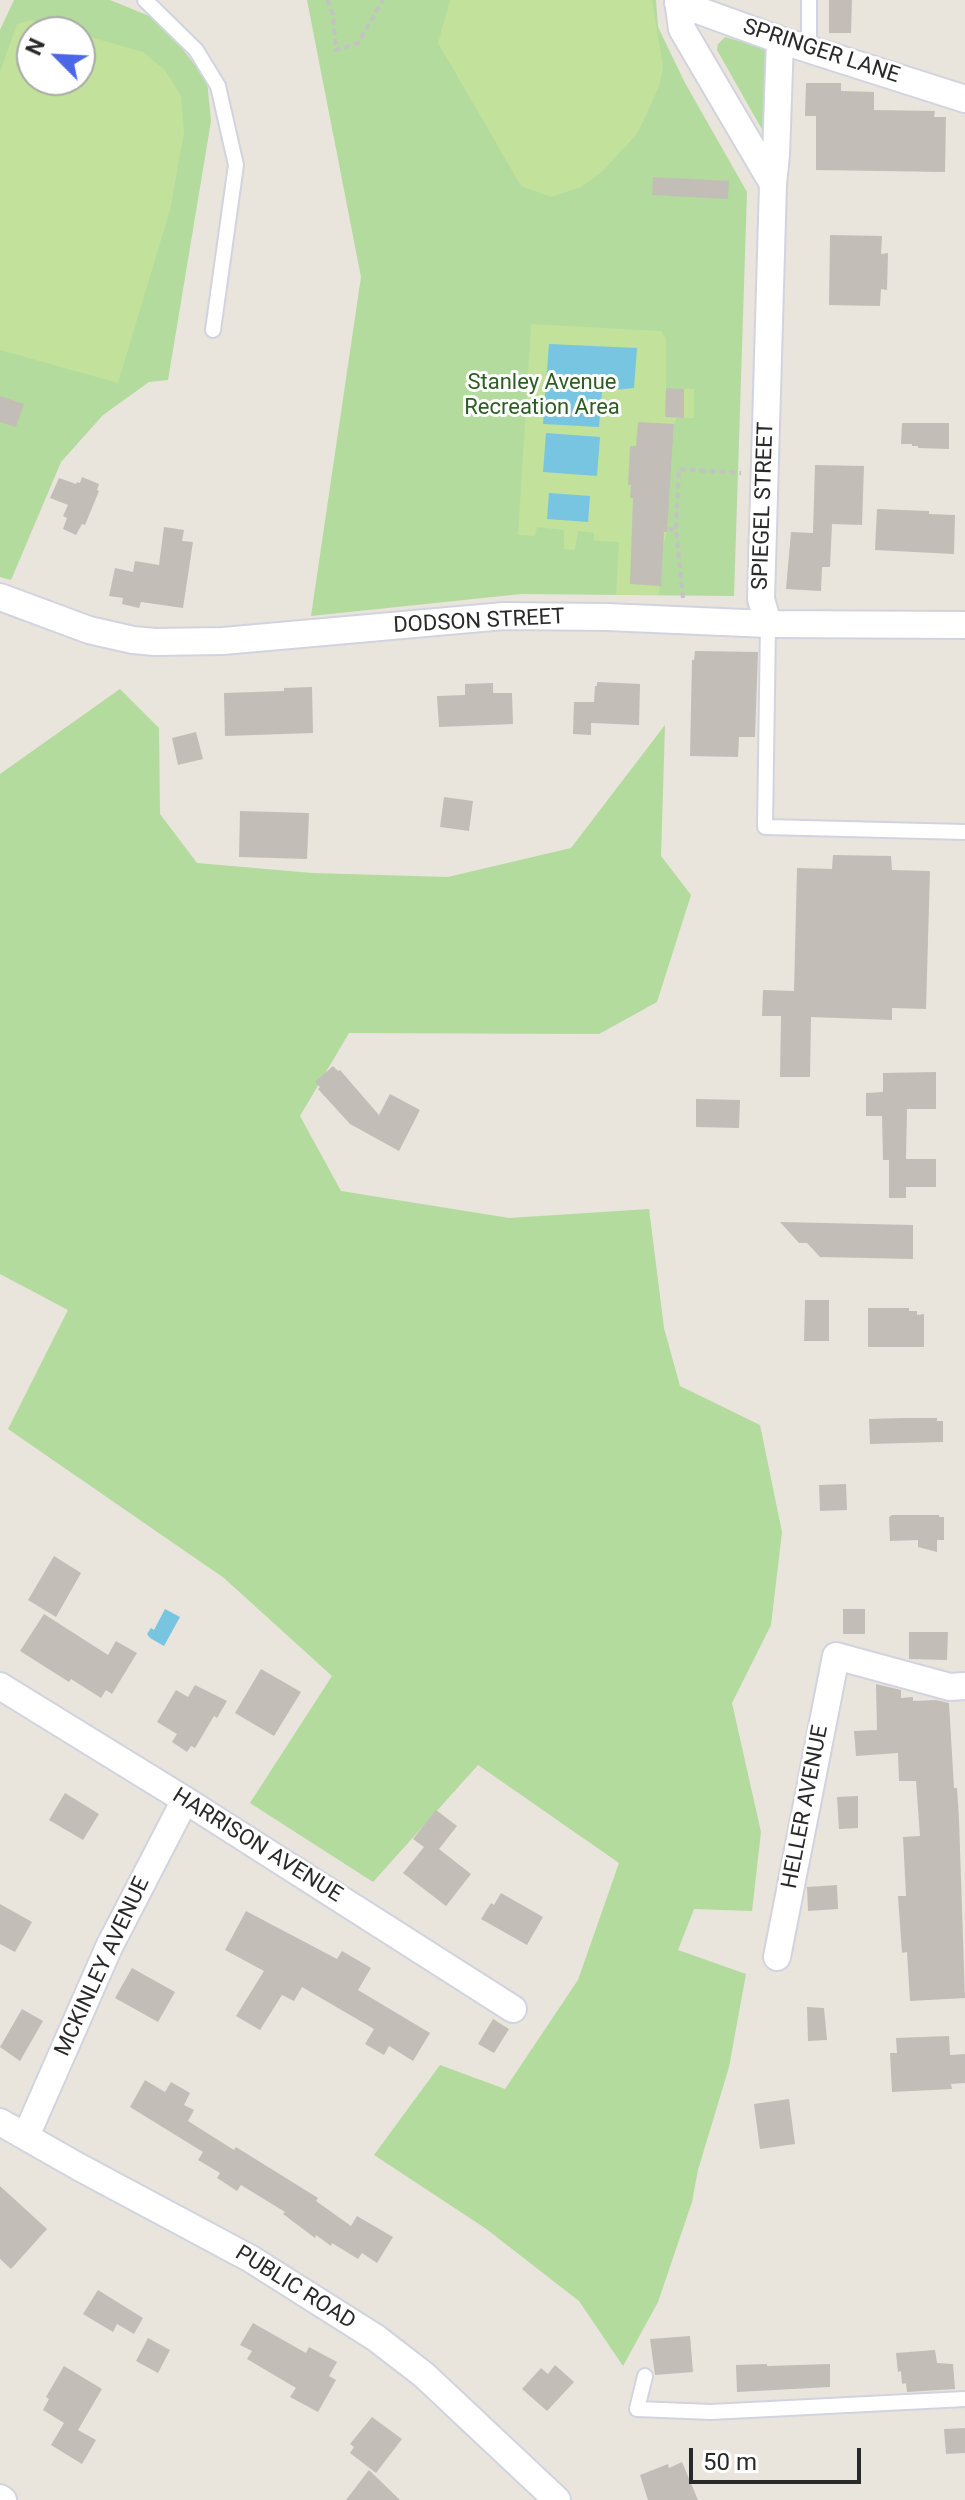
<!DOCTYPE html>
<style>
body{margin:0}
#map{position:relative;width:965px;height:2500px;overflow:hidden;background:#e9e4dc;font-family:Roboto,sans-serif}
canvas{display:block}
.north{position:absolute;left:16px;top:16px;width:80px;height:80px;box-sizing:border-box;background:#fff;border:2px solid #a9a9a9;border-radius:50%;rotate:294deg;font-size:22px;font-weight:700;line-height:32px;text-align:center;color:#292929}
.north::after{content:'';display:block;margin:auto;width:28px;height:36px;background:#4b67e7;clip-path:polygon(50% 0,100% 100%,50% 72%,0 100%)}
.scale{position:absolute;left:689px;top:2448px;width:172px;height:36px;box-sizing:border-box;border:4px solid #292929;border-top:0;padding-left:10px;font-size:24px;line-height:28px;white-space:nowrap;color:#292929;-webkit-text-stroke:6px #fff;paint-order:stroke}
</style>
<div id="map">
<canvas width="965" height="2500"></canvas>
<div class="north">N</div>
<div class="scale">50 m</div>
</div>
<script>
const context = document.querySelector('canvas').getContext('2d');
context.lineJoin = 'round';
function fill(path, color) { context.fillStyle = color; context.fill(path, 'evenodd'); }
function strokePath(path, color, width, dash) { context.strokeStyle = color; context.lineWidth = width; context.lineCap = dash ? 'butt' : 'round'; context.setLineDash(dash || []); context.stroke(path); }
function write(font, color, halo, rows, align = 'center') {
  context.font = font + ' Roboto,sans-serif'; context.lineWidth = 6; context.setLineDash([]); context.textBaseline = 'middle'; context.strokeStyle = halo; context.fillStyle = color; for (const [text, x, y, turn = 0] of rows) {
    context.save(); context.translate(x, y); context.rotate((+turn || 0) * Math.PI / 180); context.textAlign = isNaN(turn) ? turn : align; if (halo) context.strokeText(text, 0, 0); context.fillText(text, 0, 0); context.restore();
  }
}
const green = new Path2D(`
 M14,0h96l49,20 48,60 4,41 -43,259 -19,2 -46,33 -42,47 -50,118 -11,-3v-547zM32,32h48v48h-48z
 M307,0h349l2,27 27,56 62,109 -13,404 -213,-2 -210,22 50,-339z
 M725,37l45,13 -6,83 -47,-83 1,-6z
 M120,689l39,39 1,86 37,49 115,10 136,4 123,-29 94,-123 -4,131 30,39 -34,107 -58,32 -250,-1 -49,83 41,75 168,27 140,-9 15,119 16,58 80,39 22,107 -11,93 -39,78 29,129 -9,79 -58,-2 -16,41 68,24 -17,93 -31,103 -6,32 -34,100 -35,64 -44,-65 -94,-73 -111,-73 66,-90 65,24 73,-109 41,-117 -141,-98 -105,117 -123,-79 82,-127 -108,-98 -216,-149 60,-119 -68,-36v-500z`);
const pitch = new Path2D(`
 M450,0h202l11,67 -3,17 -18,40 -6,11 -34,37 -21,15 -30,10 -30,-11 -83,-143z
 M32,20l41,12h-41v48h48v-46l63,18 22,18 16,26 3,37 -14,77 -52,173 -118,-33v-278l17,-48z
 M531,324l130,7 5,7v50l28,1v29h-17l-3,6 -7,108 -4,15 -4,48h-43l3,-53 -25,-1v-8l-16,-2 -3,19 -11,-1v-19l-27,-3 -2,9 -17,-1z`);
const water = new Path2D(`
 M549,344l88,4 -3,40 -32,3 -3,36 -56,-3z
 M546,433l54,4 -3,39 -54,-4z
 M549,493l41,3 -2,26 -41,-3z
 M165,1609l15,8 -16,29 -14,-8 -3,-4 4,-6 3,2z`);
const building = new Path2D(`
 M829,0h23l-1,33h-22z
 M806,83h35v8l33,1v18l61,1 -1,6h12l-1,55 -129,-2v-54h-11z
 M653,177l76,4 -1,18 -76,-4z
 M830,235l52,1 -1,18 7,-1 -1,37 -6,-1 -1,17 -51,-1z
 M666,388l18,1v29l-19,-1z
 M0,396l24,8 -8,23 -16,-5z
 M638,422l36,2 -7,108h-3l-3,54 -31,-2 3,-86h-3l1,-13h-3l2,-39h6z
 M902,423h47v26l-31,-1v-2h-6v-2h-11z
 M815,465l49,1 -2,59 -30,-1 -2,43h-8l-1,24 -35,-2 5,-57 22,1z
 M82,477l17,7 -2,6 2,1 -14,34 -3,-1 -6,11 -13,-6 4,-11 -4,-2 5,-11 -18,-7 9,-20 17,6 1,-2 3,1z
 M877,509l52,2v3l26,1 -1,39 -79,-4z
 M164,527l20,3 -2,11 11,1 -10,66 -42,-6 -2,6 -17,-4 1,-6 -14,-2 6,-28 18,4 2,-11 24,4z
 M695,651l63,1 -3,85h-16l-1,20 -48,-1 2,-96h2z
 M597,682l43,2 -1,41 -48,-2v12l-18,-1 1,-32h20l1,-16h2z
 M493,683v10h19l1,31 -74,3 -2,-31 28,-1v-11z
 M312,687l1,46 -88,3 -1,-43 60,-2v-3z
 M196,732l7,27 -25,6 -6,-27z
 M444,797l29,4 -4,30 -29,-4z
 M240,811l69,2 -2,46 -68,-2z
 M833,855l58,1 1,14 38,1 -4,138 -34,-1v12l-81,-3 -1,60h-30l1,-61h-19l1,-26 31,1 3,-123 35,1z
 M333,1066l5,5 2,-1 39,45 11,-21 30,16 -21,41 -49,-27 -32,-35 2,-2 -5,-5z
 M936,1072v37h-29l-1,50h30v28h-30v11h-17v-38h-6l-1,-44h-16v-23l17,-1v-19z
 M696,1099l44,1 -1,28 -43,-1z
 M780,1222l133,3v34l-93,-2 -13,-14h-8z
 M805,1300h24v41h-25z
 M868,1308h41v3h8v4l7,-1v33h-56z
 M903,1418h34v3h6v21l-73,2 -1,-25z
 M846,1484l1,26 -27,1 -1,-26z
 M892,1515h47v2h5v23h-7v12l-19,-5v-7l-28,1 -1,-24z
 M54,1556l27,17 -25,44 -28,-17z
 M843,1609h22v25h-22z
 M44,1614l64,41 8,-14 21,12 -25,41 -6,-4 -5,8 -30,-19 -2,3 -49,-31z
 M909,1632h39l-1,28 -38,-1z
 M261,1669l40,23 -27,44 -39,-23z
 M876,1684l25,6v8l12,-1v4l23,-1 13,3 5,85h3l2,31 6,179 -55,3 -3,-49 -5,1 -4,-57h8l-3,-59 17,-1 -4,-55h-17l-1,-28 -42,3 -2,-25 23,-1z
 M195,1685l32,16 -10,17 -3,-2 -19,32 -4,-2 -4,6 -15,-10 5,-8 -20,-12 19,-32 12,7z
 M65,1793l34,21 -16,26 -34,-20z
 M858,1796v32l-19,1 -2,-32z
 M436,1810l21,16 -18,23 32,25 -25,32 -43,-33 21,-26 -11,-8z
 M837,1885l1,24 -30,2 -1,-24z
 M501,1893l42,24 -16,28 -46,-26 10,-16 3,2z
 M0,1904l32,18 -17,30 -15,-8z
 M246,1911l91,48 5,-8 29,17 -13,22 72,43 -17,28 -24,-15 -5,9 -19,-11 9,-15 -72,-42 -8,14 -12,-6 -22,35 -24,-14 28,-45 -39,-21z
 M132,1968l43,24 -17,30 -43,-24z
 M807,2007l17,1 3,32 -19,1z
 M22,2009l21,12 -23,40 -20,-14z
 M493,2019l16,10 -15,24 -16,-9z
 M949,2036l1,19 15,-1v29l-14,1 1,5 -60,3 -2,-39h7l-1,-15z
 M145,2080l20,12 6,-10 19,11 -6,12 10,5 -6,11 46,29 2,-3 82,51 -2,3 35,25 6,-10 36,21 -16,26 -15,-10 -4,6 -26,-16 -1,3 -15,-11 -1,3 -32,-24 2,-2 -44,-27 -4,6 -20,-13 3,-5 -22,-13 5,-8 -73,-45z
 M789,2099l6,45 -35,5 -6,-45z
 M0,2186l47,43 -36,40 -11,-10z
 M98,2290l45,28 -9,16 -17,-10 -4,8 -30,-18z
 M253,2323l53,30 3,-6 28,15 -8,14 7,4 -18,32 -28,-15 6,-9 -49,-29 5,-8 -12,-6z
 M690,2336l3,36 -38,3 -5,-36z
 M148,2338l22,12 -12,23 -22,-12z
 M935,2350l2,13 16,1 2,25 -48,3 -1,-9 -4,1 -1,-13 -3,1 -2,-19z
 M767,2364v2l63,-2v23l-93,5 -1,-27z
 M555,2365l19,17 -27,29 -25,-22 19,-21 7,6z
 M64,2366l38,23 -24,41 18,10 -14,24 -31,-19 13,-22 -21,-13 6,-11 -3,-2z
 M372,2417l30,22 -26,34 -26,-20 4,-6 -4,-3z
 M965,2428v25l-19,1 -2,-25z
 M682,2462l16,38h-50l-8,-25 28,-11 1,4z
 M369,2470l31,30h-54z`);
const path = new Path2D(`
 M327,0l6,15 3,35 22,-7 25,-43
 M668,529l8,1
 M683,598l-7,-68 3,-61 62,4`);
const lane = new Path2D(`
 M145,0l51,50 22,36 18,79 -23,165
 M809,47v-47
 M768,624l-3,203 200,5
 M645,2376l-8,33 74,3 254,-13`);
const street = new Path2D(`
 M678,0l4,29 91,155 -12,415 7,25
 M678,3l102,37 185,59
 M773,184l3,-29 4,-115
 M0,597l89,33 44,10 22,2 68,-1 281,-25 103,1 161,7 197,1
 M0,1686l185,114 328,209
 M777,1957l59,-301 114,31 15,-1
 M0,2122l79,45 172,92 125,79 48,37 133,125
 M26,2136l83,-189 76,-147
 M0,2498l3,2`);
const streetNames = [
 ["SPRINGER LANE",821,52,18],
 ["SPIEGEL STREET",764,506,-88],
 ["DODSON STREET",479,622,-3],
 ["HELLER AVENUE",806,1807,-79],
 ["HARRISON AVENUE",257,1846,32],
 ["MCKINLEY AVENUE",103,1967,-65],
 ["PUBLIC ROAD",295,2288,32]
];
const parkNames = [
 ["Stanley Avenue",542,383],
 ["Recreation Area",542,408]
];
fill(green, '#b2db9d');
fill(pitch, '#c2e19a');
fill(water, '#78c5e2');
fill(building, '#c2beb7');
strokePath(lane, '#d1d4e0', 18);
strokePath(street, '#d1d4e0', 30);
strokePath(path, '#c3c3c3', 4, [6, 4]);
strokePath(lane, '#fff', 14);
strokePath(street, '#fff', 26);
write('22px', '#292929', '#fff', streetNames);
write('22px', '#2d5e21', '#fff', parkNames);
</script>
